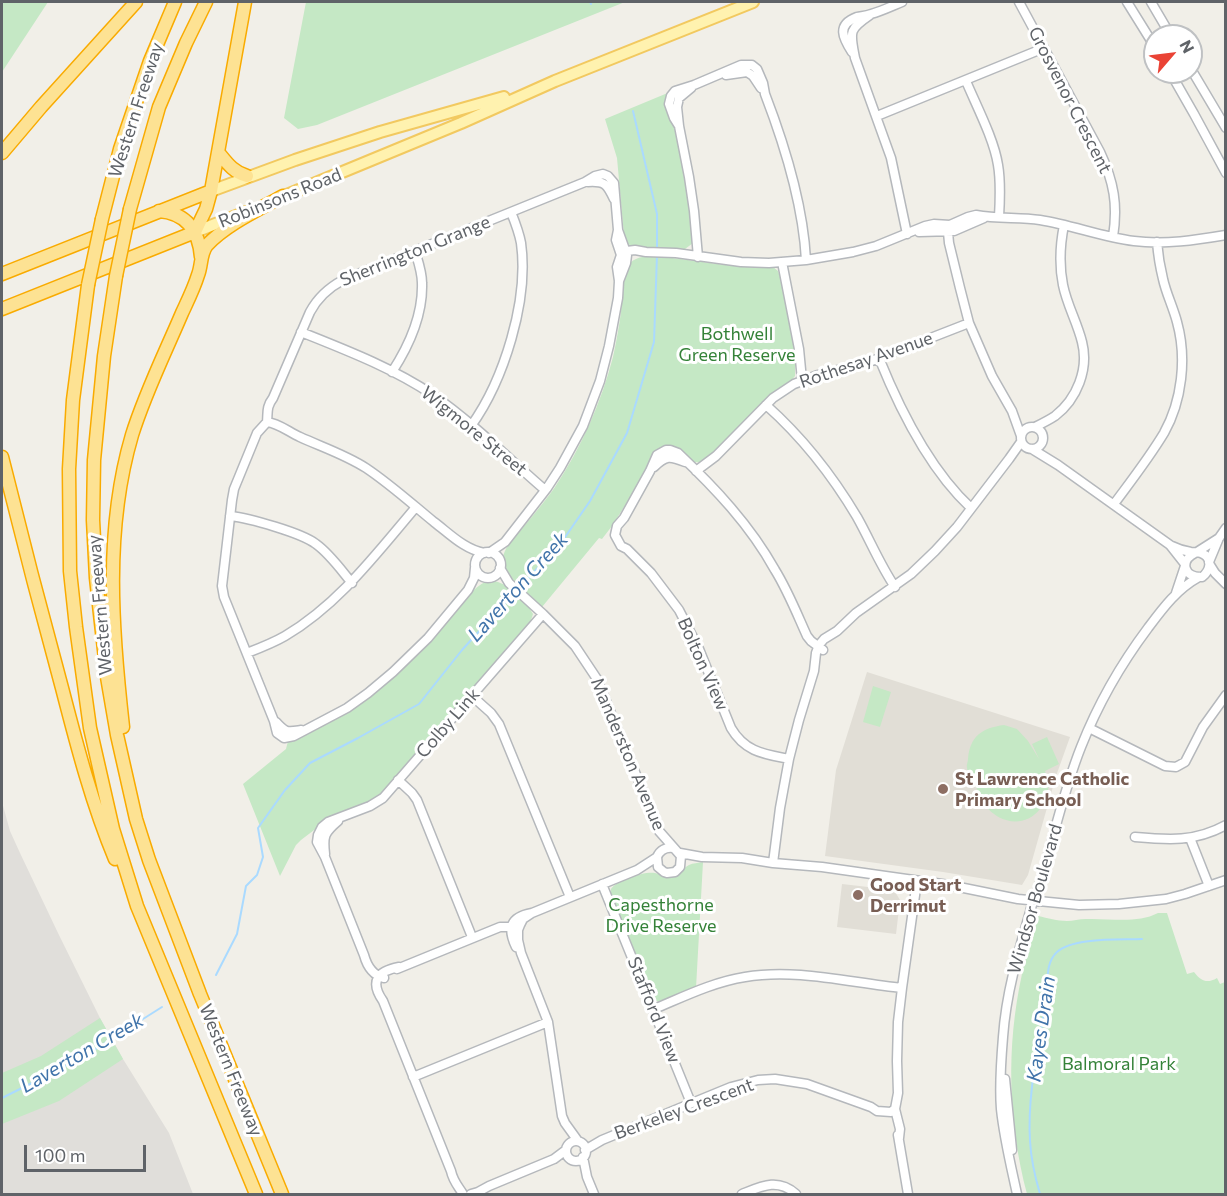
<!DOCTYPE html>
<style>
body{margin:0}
#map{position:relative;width:1227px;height:1196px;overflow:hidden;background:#f1efe8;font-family:Commissioner,sans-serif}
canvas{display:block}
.frame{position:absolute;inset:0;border:3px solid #5f6368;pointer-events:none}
.north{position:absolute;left:1143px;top:24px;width:60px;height:60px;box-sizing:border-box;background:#fff;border:2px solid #bfc1c3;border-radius:50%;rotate:62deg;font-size:16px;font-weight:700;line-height:24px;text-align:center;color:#5f6368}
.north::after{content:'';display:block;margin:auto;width:21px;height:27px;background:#ea4335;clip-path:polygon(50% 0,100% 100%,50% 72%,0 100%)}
.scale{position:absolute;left:24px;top:1145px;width:122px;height:27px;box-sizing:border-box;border:3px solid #5f6368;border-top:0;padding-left:8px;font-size:18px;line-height:21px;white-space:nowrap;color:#5f6368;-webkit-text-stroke:4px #fff;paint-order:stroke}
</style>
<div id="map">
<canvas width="1227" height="1196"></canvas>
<div class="frame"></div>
<div class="north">N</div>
<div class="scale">100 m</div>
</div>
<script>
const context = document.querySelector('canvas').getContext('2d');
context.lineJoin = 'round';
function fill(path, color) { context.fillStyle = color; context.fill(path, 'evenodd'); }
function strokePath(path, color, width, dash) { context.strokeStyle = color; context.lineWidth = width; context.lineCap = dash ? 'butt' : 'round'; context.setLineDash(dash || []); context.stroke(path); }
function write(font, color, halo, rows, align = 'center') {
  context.font = font + ' Commissioner,sans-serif'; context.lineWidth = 6; context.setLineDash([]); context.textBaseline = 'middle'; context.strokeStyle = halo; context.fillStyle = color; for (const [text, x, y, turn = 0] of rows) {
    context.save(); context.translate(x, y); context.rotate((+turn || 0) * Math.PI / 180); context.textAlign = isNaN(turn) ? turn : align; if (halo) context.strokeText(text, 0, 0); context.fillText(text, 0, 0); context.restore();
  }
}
const industrial = new Path2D(`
 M2,802l8,29 10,22 38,80 42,85 23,41 46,74 24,61h-191z`);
const education = new Path2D(`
 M867,672l203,65 -14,39 -28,99 -6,10 -79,-13 -118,-16 11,-86z
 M842,884l52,6 6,10 -4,34 -59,-7z`);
const green = new Path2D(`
 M2,2h46l-46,70z
 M306,2h319l-308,123 -19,4 -14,-11z
 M670,92l-2,18 6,17 7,24 9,46 3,46 -8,6 -52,-2 -5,-3 -4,-9 -7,-77 -12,-39z
 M642,257h23l60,8 48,2 5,4 2,6 15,75v24c-7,10 -19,15 -29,23 -14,12 -52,60 -67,63 -8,2 -26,-11 -33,-15l-7,2 -5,5 -23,42 -19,30 -10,13 -3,-1 -57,69c-6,-6 -12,-12 -18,-17 -15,-14 -30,-25 -15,-46 15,-18 32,-37 46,-57 26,-39 46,-84 58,-130 3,-14 6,-30 8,-45 2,-15 -1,-37 9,-49 4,-4 8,-5 12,-6z
 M490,580l8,2 7,3 23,21 5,8 -3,9 -151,173 -7,5 -46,20 -25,19 -5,5 -16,31 -37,-92 43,-35 2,-8c17,-7 34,-14 50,-23 30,-18 57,-42 83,-66 18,-18 47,-66 69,-72z
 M873,686l18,6 -11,35 -17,-5z
 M1004,725l13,4 11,12 11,18 -7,-15 15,-7 12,27 -14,7c5,14 5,26 -5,38 -15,19 -41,15 -55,-4 -3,-5 -5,-11 -8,-16 -3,-7 -9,-14 -10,-21 -1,-3 1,-6 1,-9 2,-23 14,-31 36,-34z
 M703,862l-7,126 -33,14c-10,0 -12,-6 -15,-14l-37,-93v-6c6,-9 33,-18 44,-16 6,1 11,6 18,4 7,-2 10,-9 16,-12 4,-2 9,-2 14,-3z
 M1158,913h9l20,61 7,-2c7,9 13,12 23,6l3,6 5,-2v212h-198c-19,-72 -21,-147 -5,-220 4,-20 11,-39 16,-58 10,2 19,5 29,5 6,0 12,-2 19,-2 23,-1 51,5 72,-6z
 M100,1018l23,41 -64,42 -57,23v-51l39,-17z`);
const stream = new Path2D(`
 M590,2l1,2
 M633,111l24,103v35
 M519,588l42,-45 29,-42 37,-68 27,-91 3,-87
 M216,975l21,-41 9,-48 11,-11 6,-18 -5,-29 27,-38 25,-27 48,-25 61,-34 43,-54 53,-58
 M56,1071l38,-21 68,-43
 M2,1098l44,-22
 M1040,1194c-5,-17 -9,-35 -10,-53 -3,-48 9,-95 16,-141 3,-16 -2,-36 11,-48 16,-15 63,-12 85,-13`);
const minor = new Path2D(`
 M1019,2l81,150c14,30 18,53 13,85
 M1127,2l28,45
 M1151,2l20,34
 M870,15c-22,15 -20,17 -15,43l36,100 16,76
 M852,52c-9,-14 -16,-27 5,-35 4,-1 9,-1 14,-3 11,-3 21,-8 31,-12
 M1191,69l35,59
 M1170,72l24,42 32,59
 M726,75l21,-3 6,4 8,12
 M966,81c10,24 28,58 32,84 3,17 2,35 1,52
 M691,88l-12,10 -2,9 2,19 10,51 5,34 4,46
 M877,116l167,-68
 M679,126l-5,-8 -5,-14 2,-8 4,-5 19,-6 47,-20h11l5,4 6,14 2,11c20,52 38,109 41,166
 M588,182c17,-1 19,2 26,17
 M950,225l-2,7 1,11 11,45 9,35 23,53 20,35 9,25
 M618,230l-2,10 5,15 3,1
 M919,232l35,-1 30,-13
 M782,262l17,87 3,31
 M301,332c45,18 92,36 132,63 39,27 76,64 112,95
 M879,358c21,52 51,112 92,150
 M392,372c17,-26 31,-58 30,-89 0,-11 -4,-22 -7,-32
 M766,405c36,32 66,70 91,112 13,23 23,48 38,70
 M267,422c11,1 22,10 33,15 22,10 46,18 66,31 24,16 46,36 68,54 16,12 30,27 50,31
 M471,426c33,-46 58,-126 50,-183 -2,-11 -6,-21 -10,-31
 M1021 438a11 11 0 1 1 22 0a11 11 0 1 1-22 0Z
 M1035,427c6,-3 14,-7 20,-11 22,-17 34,-47 27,-74 -5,-20 -15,-37 -19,-57 -4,-20 -3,-40 1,-60
 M1032,449l26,16 112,80 15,19
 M654,467c12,-12 16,-11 31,-5
 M696,471l20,-15 57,-58 21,-14 24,-9 51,-13 100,-39
 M1114,504c17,-23 35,-46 50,-71 18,-32 23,-75 13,-111 -4,-15 -11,-29 -14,-43 -3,-12 -5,-25 -6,-37
 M230,516c19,2 72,17 86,28 14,10 25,26 36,39
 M1172,546c6,3 12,5 19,6 4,0 7,0 10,1 13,5 9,18 1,24 -18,1 -23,-16 -7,-24
 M1197,552l22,-14
 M475 565a13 13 0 1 1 26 0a13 13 0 1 1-26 0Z
 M489,553l16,-11 42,-54 13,-20 23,-42 17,-45 9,-35 9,-48 1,-17 -2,-14 4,-12 6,-4 8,-1 11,2 30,1 65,9 28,1 37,-3 47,-8 23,-6 49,-20 9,-2 16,1 18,-8 8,-2c21,4 43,2 64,5 32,5 62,17 94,21 31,4 62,-1 92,-6
 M1209,562l10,-24 7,-10
 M1210,565l5,8 11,11
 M475,568l-1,10 -6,12 -40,48 -35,34 -25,21 -21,15 -53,28 -10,2 -7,-5 -3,-12 -50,-124 -2,-11 10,-86 2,-11 23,-56 10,-11c1,-9 -1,-15 6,-24l37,-86c8,-15 18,-24 33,-32l242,-98 10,-6 8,-2 5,2 6,7 4,47 9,25 -1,8 -7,18
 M500,568l9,15 34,31 32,32 22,33 62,152 22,25 -1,11 -5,5 -8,1 -3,-1 -6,-5 -1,-10c3,-7 9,-10 16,-9
 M1176,593l9,-27
 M247,653c13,-5 26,-10 38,-17 54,-32 91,-82 131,-129
 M472,696l19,17 8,11 71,173
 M276,722c10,11 11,10 25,8
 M1089,728l76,38 11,1 9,-5 18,-35 23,-32
 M789,759c-25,-5 -44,-7 -58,-31l-32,-79 -20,-39 -28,-37 -24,-24 -6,-3 -6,-11 2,-9 7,-8 26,-47 7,-16 9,-5h4l8,3c37,35 72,72 97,117 13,21 22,44 32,66l4,5 12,9
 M398,780l14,13 5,7 55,137
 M1135,837c34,3 60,5 91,-12
 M1190,838l19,48
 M680,853l22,4 40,1 31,5 49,4 127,18 69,14 61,6 40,-1 47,-5 19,-5 41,-14
 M325,854c-2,-18 -1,-21 13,-33
 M773,863l7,-55 9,-49 10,-39 15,-49 2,-18 3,-8 5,-6 13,-8 19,-18 55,-39 24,-23 22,-24 52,-68 12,-17
 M602,884l89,219
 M532,913l-9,6 -3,6 -2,5v10l3,13 27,69 14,94 3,7 13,18
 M516,947c-9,-19 -6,-30 16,-34l105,-43 20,-13
 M399,967c-21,4 -30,14 -16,34l68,170c2,10 7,15 12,23
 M397,969l103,-42h11l5,2
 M384,978c-12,-3 -17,-12 -20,-23l-39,-98 -8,-15 1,-7 4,-8 6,-5 42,-16 13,-8 160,-184
 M654,1009c29,-12 59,-27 91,-32 51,-9 106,6 157,11
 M413,1077l135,-55
 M1005,1079l7,71
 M898,1135l10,59
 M899,1138l1,-9 -5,-20 3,-16 -1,-32 1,-39 4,-34 15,-107
 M566 1151a10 10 0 1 1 20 0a10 10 0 1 1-20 0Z
 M585,1150l17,-10 129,-53 27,-7 17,-1 32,5 64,23 6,4 14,1 4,-3
 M583,1157l4,20 7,17
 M471,1194l7,-2 11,-6 65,-27 12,-9
 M742,1194c20,-8 36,-16 54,0
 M1017,1194c-6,-28 -13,-56 -16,-85 -2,-24 0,-48 2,-72 3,-43 15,-84 27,-125 2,-9 6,-17 9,-26 14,-46 24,-94 42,-139 17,-43 40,-83 67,-119 15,-20 29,-39 51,-51`);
const major = new Path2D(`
 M211,191l84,-31 85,-28 124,-35
 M277,199l184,-76 94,-42 198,-79
 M195,232l51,-20`);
const highway = new Path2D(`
 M218,152c9,11 15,20 29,24
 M2,153l39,-46 95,-105
 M130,209l29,-102 27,-64 20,-41
 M159,211c28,2 40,20 42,46
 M102,219l18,-70 30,-88 25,-59
 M195,232l11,-23 5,-18 34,-189
 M2,274l209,-83
 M116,276l-12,80 -10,104 -1,60 3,58 11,99 10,58 19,84 13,41 51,134 82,200
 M88,285l-15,115 -4,69 1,102 6,56 14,101 23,101 24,77 119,288
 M2,309l193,-77
 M2,457c19,77 39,154 60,231 15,58 30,116 53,171
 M123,727c-11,-97 -19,-197 9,-292 13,-42 33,-82 50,-122 6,-13 12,-25 16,-38 4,-10 2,-21 9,-30 20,-21 51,-35 76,-49`);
const highwayBridge = new Path2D(`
 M116,276l14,-67
 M88,285l14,-66`);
const markers = [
 [943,789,6,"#8d6e63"],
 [858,895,6,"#8d6e63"]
];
const streetNames = [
 ["Grosvenor Crescent",1070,100,63],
 ["Western Freeway",136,110,-72],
 ["Robinsons Road",280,198,-22],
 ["Sherrington Grange",415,251,-22],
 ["Rothesay Avenue",866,360,-19],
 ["Wigmore Street",474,431,39],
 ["Western Freeway",100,605,-95],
 ["Bolton View",703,664,66],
 ["Colby Link",448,723,-49],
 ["Manderston Avenue",628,754,67],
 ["Windsor Boulevard",1035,899,-74],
 ["Stafford View",654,1010,68],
 ["Western Freeway",231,1070,68],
 ["Berkeley Crescent",684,1109,-20]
];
const parkNames = [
 ["Bothwell",737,334],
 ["Green Reserve",737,355],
 ["Capesthorne",661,905],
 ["Drive Reserve",661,926],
 ["Balmoral Park",1119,1064]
];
const educationNames = [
 ["St Lawrence Catholic",955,779],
 ["Primary School",955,800],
 ["Good Start",870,885],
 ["Derrimut",870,906]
];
const waterNames = [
 ["Laverton Creek",518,587,-48],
 ["Kayes Drain",1041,1029,-82],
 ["Laverton Creek",82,1053,-30]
];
fill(industrial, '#e0deda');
fill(education, '#e1ded6');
fill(green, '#c5e8c5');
strokePath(stream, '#aadaff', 2);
strokePath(minor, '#b5b8bc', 11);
strokePath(major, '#f2c960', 14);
strokePath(highway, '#f9ab00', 15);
strokePath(minor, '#fff', 8);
strokePath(major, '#fff2af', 10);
strokePath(highway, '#fde293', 12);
strokePath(highwayBridge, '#f9ab00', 15, []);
strokePath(highwayBridge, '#fde293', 12);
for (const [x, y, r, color] of markers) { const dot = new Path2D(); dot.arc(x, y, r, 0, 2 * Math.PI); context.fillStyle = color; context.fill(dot); strokePath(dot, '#fff', 2); }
write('18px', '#5f6368', '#fff', streetNames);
write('18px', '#348238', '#fff', parkNames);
write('bold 18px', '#785e54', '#fff', educationNames, 'left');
write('italic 20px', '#4174aa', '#fff', waterNames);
</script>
